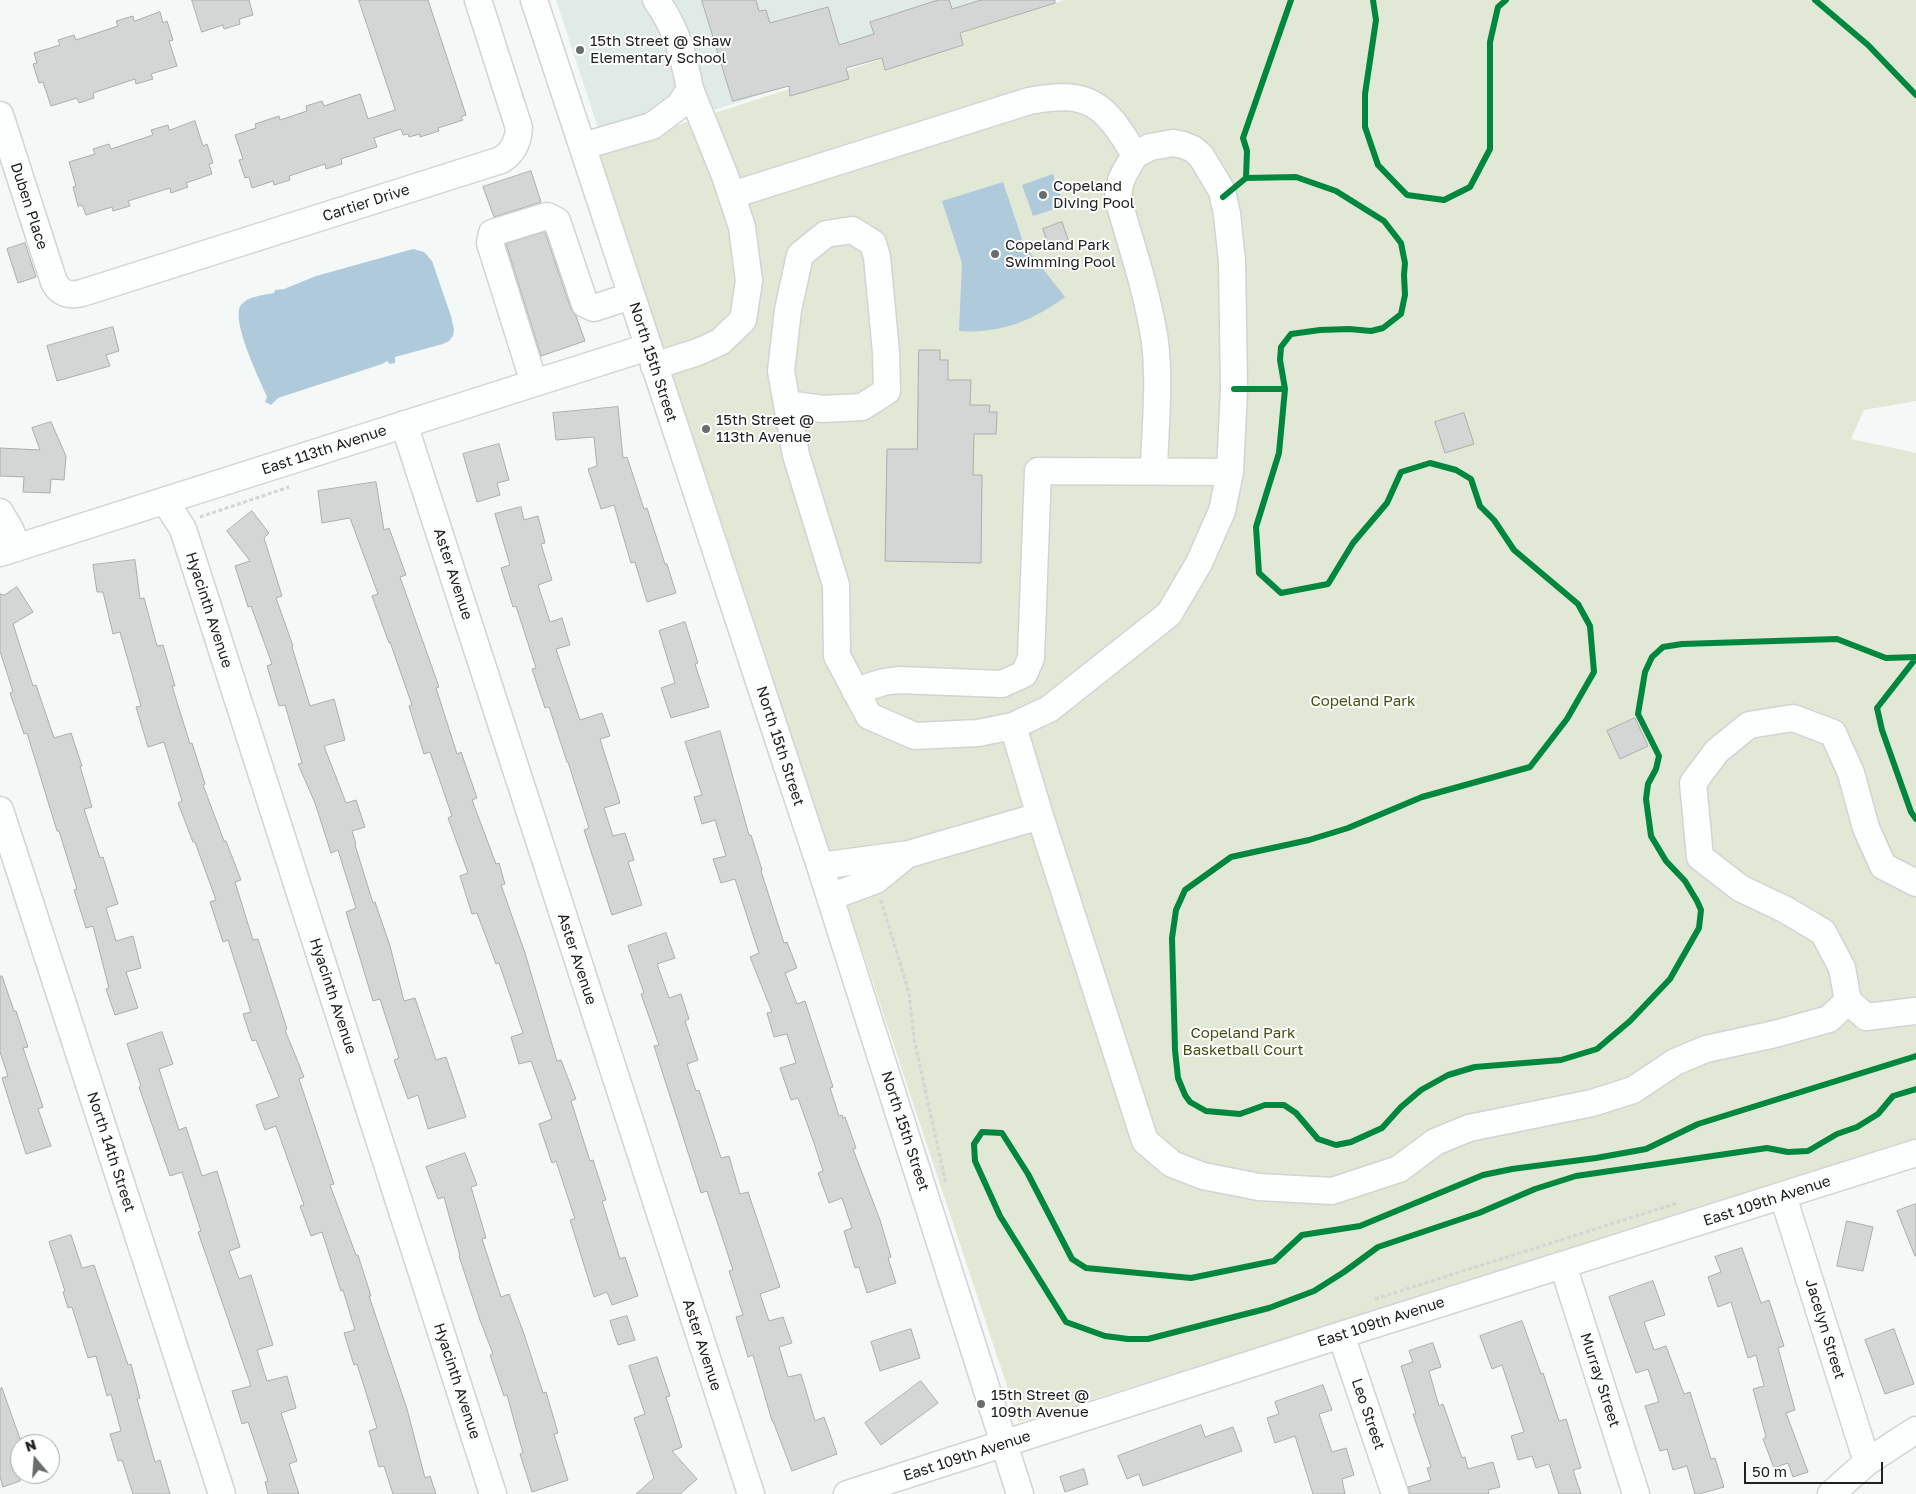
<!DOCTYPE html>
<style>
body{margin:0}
#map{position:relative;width:1916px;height:1494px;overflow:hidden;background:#f4f8f7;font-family:"Golos Text",sans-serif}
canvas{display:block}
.north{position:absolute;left:10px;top:1434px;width:50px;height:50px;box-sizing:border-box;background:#fff;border:1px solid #a6a7a7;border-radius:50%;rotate:342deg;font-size:14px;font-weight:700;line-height:20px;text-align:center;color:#202222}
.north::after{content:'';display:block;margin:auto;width:18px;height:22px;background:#6a6d6d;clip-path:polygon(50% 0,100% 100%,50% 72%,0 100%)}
.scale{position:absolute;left:1744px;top:1462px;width:139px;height:22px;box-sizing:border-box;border:2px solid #202222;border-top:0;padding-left:6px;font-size:15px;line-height:18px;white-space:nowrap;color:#202222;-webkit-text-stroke:4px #fff;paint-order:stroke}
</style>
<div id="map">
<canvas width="1916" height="1494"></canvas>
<div class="north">N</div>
<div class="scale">50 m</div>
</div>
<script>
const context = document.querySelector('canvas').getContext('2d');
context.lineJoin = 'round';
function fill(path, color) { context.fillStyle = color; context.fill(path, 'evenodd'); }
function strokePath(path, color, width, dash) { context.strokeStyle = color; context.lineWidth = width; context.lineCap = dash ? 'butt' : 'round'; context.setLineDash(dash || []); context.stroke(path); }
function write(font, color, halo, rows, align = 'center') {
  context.font = font + ' "Golos Text",sans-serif'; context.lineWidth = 4; context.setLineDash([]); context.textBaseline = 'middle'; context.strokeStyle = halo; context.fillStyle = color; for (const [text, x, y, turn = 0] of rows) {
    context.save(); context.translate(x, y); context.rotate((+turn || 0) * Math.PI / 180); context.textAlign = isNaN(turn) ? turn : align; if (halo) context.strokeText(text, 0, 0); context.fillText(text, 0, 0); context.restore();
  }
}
const built = new Path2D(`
 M556,0h494l-446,146z`);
const green = new Path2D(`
 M1065,0h851v401l-52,9 -13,29 65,14v689l-897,280 -422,-1271z`);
const water = new Path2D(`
 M1053,174l11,32 -31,10 -11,-31z
 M1003,182l21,63 41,52c-33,24 -65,37 -106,34l3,-68 -20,-62z
 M413,249l11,3 8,9 19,55 3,14 -1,6 -4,5 -6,3 -48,13v6l-5,1 -3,-3 -5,3 -104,34 -7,7 -6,-3 2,-5c-7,-17 -37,-77 -26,-92 7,-9 23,-10 33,-12l1,-3 9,-1 32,-13z`);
const building = new Path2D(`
 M192,0h57l4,15 -14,4 1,5 -16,5 -1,-4 -21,7z
 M359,0h69l38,115 -5,2 2,3 -25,8 1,3 -19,6v-3l-11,3 -1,-3 -5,1 -2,-6 -27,9 3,9 -36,12 1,5 -16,5 -1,-5 -36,12 1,4 -16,5 -1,-4 -21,7 -3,-11 -4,1 -6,-18 4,-1 -8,-24 21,-7 -1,-4 24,-8 1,4 27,-9 -1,-5 16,-5 2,5 36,-12 8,25 27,-9z
 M702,0h54l3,11 7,-1 4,13 58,-16 11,38 35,-11 -4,-12 68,-22h11l3,9 29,-9h74v3l-95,30 3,12 -65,21 -13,4 -3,-12 -36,10 3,11 -59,17 -1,-10 -56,15z
 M160,12l3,11 4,-2 6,19 -4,1 8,25 -26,8 2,5 -17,5 -1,-5 -42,14 1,5 -15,5 -2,-5 -26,8 -8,-24 -4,1 -6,-19 4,-1 -3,-10 26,-8 -2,-5 16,-5 2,5 42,-14 -2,-5 17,-5 1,5z
 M195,121l8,25 4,-2 6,19 -4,1 3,10 -26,9 2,4 -17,6 -1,-5 -42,13 2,5 -17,5 -1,-4 -26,8 -4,-10 -4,1 -5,-19 3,-1 -7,-24 26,-8 -2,-5 16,-5 2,5 42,-14 -2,-5 17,-5 1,5z
 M531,171l10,31 -47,15 -11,-30z
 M1062,222l8,23 -20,6 -7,-22z
 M545,232l26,77 5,7 9,25 -44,15 -35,-112z
 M25,243l11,34 -18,6 -11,-34z
 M113,327l6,24 -13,4 4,11 -53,15 -10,-35z
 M919,350h21v10h8v20h23l-1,25h20l-1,7h8l-1,22h-22l-1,41h9l-1,88 -96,-2 2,-112h30z
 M618,407l5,51 4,-1 17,52 3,-1 18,56h2l9,29 -29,9 -12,-40 -4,1 -17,-58 -13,4 -13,-40 9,-3 -3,-29 -38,3 -3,-27z
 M1464,413l10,31 -29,9 -10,-31z
 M51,422l15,34 -2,24 -13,-1 -1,14 -27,-1 1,-15 -24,-1v-28l40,2 -8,-22z
 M499,444l10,36 -12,3 3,12 -23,7 -14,-48z
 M376,482l8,48 5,-2 17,47 -6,2 39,110 -3,1 21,66 4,-2 16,46 -5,2 24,64 3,-1 6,21 -4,1 24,68 32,108 4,-1 15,39 -5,2 19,60 3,-1 13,40 -4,1 18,58 5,-2 13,39 -26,9 -5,-13 -13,5 -24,-77 5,-1 -19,-58 -4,2 -13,-39 13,-5 -21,-58 -12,3 -8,-27 12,-4 -24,-70 -3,1 -19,-51 -5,1 -12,-38 8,-3 -20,-55 4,-2 -22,-64 -6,2 -15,-48 3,-1 -22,-63 -1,1 -17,-47 6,-2 -28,-76 -28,5 -4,-32z
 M521,507l3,13 14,-4 7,27 -4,1 11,36 -14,5 12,37 12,-4 8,27 -14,4 24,71 22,-7 8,23 -10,3 20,64 -16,5 9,28 12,-3 9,27 -6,2 14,43 -30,10 -28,-85 5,-2 -21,-66h-1l-18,-55 -4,1 -13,-39 4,-1 -20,-62 -3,1 -12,-39 9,-3 -15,-51z
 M252,511l17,22 -5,5 18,58 -6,2 17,48 -1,1 18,59 24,-7 11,41 -21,6 22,57 10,-3 9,27 -13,4 4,13 -1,1 18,58 2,-1 15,44 14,55 11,-3 21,62 10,-3 20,60 -38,12 -10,-34 -10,4 -14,-39 5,-2 -19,-59 -7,2 -27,-89 10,-4 -18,-58 -7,3 -16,-50 -17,-39 4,-1 -17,-58 -6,1 -12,-40 5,-2 -21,-58 -3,1 -13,-41 15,-5 -23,-30z
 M135,560l5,39 4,-1 13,48 6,-1 12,41h-3l18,58 2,-1 13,41 -2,1 21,56h2l15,39 -6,2 18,58 5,-1 29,90 -2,1 19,47 -5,2 35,105 -4,1 26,70h2l13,41h-2l38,113 18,69 5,-2 6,18h-43l-9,-28 -5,1 -10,-36 8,-3 -20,-64 -3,1 -10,-32 11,-3 -12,-40 -2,1 -19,-59 -11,4 -11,-30 4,-1 -28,-79 -11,4 -9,-25 23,-8 -23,-57 -4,1 -9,-27 8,-2 -23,-72 -5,2 -13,-40 6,-2 -21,-58h-2l-15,-39 4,-2 -18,-59 -16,5 -12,-40 5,-1 -21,-74 -7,2 -10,-42h-6l-4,-27z
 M17,587l16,25 -20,12 20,62 3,-1 18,53 17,-5 11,33h-2l12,41 -8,2 16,49 3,-1 15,47 -12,4 10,33 17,-5 8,32 -15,4 12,36 -23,7 -9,-26 3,-1 -16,-62 -7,2 -12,-38 3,-1 -18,-58h-2l-30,-98 -3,1 -14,-41 3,-1 -13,-41v-57l4,1z
 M685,622l13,41 -3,1 14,43 -38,11 -10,-30 14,-5 -16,-52z
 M1635,718l13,28 -28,13 -13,-28z
 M720,731l29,104h2l11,35 -1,1 23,72 3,-1 10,26 -12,5 12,31 8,-3 28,86 -3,1 9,28 3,-1 1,3 2,-1 11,31 -3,1 27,71 11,37 -3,1 8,25 -29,10 -8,-26 -4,1 -11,-37 8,-3 -10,-30 -13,5 -11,-30 5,-2 -9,-28 -16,-45 -7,2 -11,-32 16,-5 -9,-29 -13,3 -7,-24 5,-1 -22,-55 9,-4 -24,-74 -14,4 -8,-24 13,-3 -11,-36 -13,4 -8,-27 8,-2 -17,-53z
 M666,933l9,25 -18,6 12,34 12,-4 8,25 -4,2 13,39 -11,4 9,27 3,-1 22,68 8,-2 11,38 8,-2 32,95 -20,7 9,27 14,-4 9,26 -13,4 9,30 13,-3 14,47 9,-4 13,37 -45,17 -19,-50h-1l-19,-66 -5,2 -12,-40 7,-2 -14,-44 4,-1 -26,-79 -6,2 -47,-147 5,-1 -18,-51 3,-1 -16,-47z
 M2,976l12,35h2l12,36 -5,1 20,59 -5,2 13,37 -25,8 -24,-76 6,-2 -8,-24v-75z
 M162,1032l11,32 -14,5 20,61 7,-3 16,49 15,-5 23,76 -11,4 10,28 12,-4 22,70 -16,5 10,31 20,-5 9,32 -15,5 16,48 -8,3 10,30h-31l-3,-12 3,-1 -20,-59 -6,2 -10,-33 19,-5 -53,-154 3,-1 -19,-59 -12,4 -31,-89 2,-1 -14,-42z
 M465,1153l12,32 -6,2 15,51 -4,1 19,58 8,-3 15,40 19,59 3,-1 12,41 -4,1 14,46 -36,12 -12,-38 3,-1 -16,-58 -3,1 -14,-41 3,-1 -13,-34 -21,-64h1l-16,-59 -6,2 -12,-32z
 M1916,1204v52h-1l-18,-45z
 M1847,1221l26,6 -10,44 -26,-5z
 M71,1235l11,33 12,-3 34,100 3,-1 9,34 -3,1 18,63 5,-2 10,34h-37l-11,-34 -4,1 -8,-27 11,-3 -10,-37 -4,2 -11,-40 -8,2 -16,-51 -4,1 -5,-16 2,-1 -16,-49z
 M1742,1248l19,55 8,-3 15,46 -6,2 17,62 -9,3 22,59 -15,5 -5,-14 -14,5 -11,-29 3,-2 -13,-48 11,-3 -8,-31 -8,3 -17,-56 -13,5 -10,-30 13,-5 -6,-15z
 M1653,1281l12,34 -21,7 10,28 12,-4 18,48 6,-2 21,67 4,-1 9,29 -25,7h-4l-8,-28 -14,4 -6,-21 -7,2 -15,-45 14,-4 -11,-33 -12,4 -27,-76z
 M627,1316l8,24 -17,5 -8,-24z
 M1522,1321l19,53 2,-1 16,48 7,-2 15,49 -8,2 8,24h-22l-10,-30 -13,4 -4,-12 -14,4 -7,-24 13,-4 -22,-67 -10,4 -12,-33z
 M911,1329l9,29 -40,13 -9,-29z
 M1894,1329l20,55 -29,10 -20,-54z
 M1433,1343l8,24 -12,4 10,35 4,-2 19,54 3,-1 3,12 25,-7 7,25 -12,3 1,4h-79l-2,-7 23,-7 -4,-12 4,-1 -18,-53h3l-15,-48 12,-4 -4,-11z
 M657,1357l13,39 -4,1 16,50 -10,4 25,28 -17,15h-44l18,-16 -20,-60 11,-4 -16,-48z
 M921,1381l17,22 -57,42 -16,-22z
 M1323,1385l9,25 -13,4 13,38 14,-4 8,27 -12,4 3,15h-32l-18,-58 -20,7 -8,-25 12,-4 -4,-12z
 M2,1388l18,51v42l-17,6 -3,-10v-88z
 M1201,1425l4,12 28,-10 9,24 -99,35 -4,-12 -12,5 -9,-23z
 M1084,1469l4,15 -23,8 -5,-15z`);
const path = new Path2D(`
 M200,517l89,-30
 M881,900l28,93 5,46 32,145
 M1375,1299l302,-96`);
const minor = new Path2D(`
 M534,0l286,866 200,628
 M0,115l54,167c6,12 16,14 28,11l419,-133c12,-7 17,-18 18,-32l-41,-128
 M583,146l69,-20 28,-21 10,-16c-6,-32 -14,-62 -34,-89
 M732,195l297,-94c61,-12 76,4 106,54 -9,15 -19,28 -16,47 13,46 29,92 36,140 5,42 0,86 -1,129
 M654,366l44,-14 22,-10 23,-22 6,-39 -7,-54 -17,-51 -35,-87
 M534,383l-44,-140 2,-10 55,-17 10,5 28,83 9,4 37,-12
 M787,404l36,5 39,-2 25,-16 -1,-39 -9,-95 -4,-14 -21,-13 -26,4 -26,21 -12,55 -7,61 15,84 40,130 1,71 32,60 46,20 63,-3 35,-7 27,90 105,325 27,23 31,12 56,11 73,4 67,-22 36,-27 34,-14 123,-25 41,-13 42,-28 31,-13 69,-15 54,-15 19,-18
 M404,424l347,1070
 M165,501l18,28 310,965
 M0,512l10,17 7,19
 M0,553l648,-206
 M855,691l29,-9 14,-2 104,4 22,-10 7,-16 7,-187 192,1
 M1013,726l36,-17 120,-95 30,-51 23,-52 8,-39 4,-83 -2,-128 -5,-47 -5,-23 -21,-35 -8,-7 -10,-4 -10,-2 -11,2 -12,2 -15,8
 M0,810l222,684
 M820,866l89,-12 131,-38
 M1916,883l-33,-17 -17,-38 -15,-55 -18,-40 -40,-15 -44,7 -32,26 -24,32 7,74 40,31 46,22 37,22 19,36 6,33 18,16 50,-6
 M830,897l46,-17 32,-26
 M1783,1196l84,266
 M1563,1265l73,229
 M1341,1335l54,159
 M847,1494l494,-159 575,-182
 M1831,1494l36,-32 49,-32`);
const cycleway = new Path2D(`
 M1373,0l3,20 -11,74v33l13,38 29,30 37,5 26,-13 20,-38v-107l8,-35 8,-7
 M1815,0l53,45 48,50
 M1246,178l50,-1 40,14 48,30 17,22 4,20 -1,12 1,20 -4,19 -18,14 -12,3 -22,-2 -29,1 -29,4 -10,13 -1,13 5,29
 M1223,197l23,-19 1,-27 -4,-13 48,-138
 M1234,389h51l-6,64 -23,74 3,46 22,20 47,-9 25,-41 34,-40 14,-31 29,-9 26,7 15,9 9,27 14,14 20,30 64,54 12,22 4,46 -27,47 -37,48 -108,30 -74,31 -39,12 -78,17 -46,33 -9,20 -4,28 3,112 3,28 7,17 5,7 16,9 34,3 25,-9h19l12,8 22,26 18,6 15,-3 31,-14 19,-21 20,-17 27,-15 27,-8 86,-7 36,-11 33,-28 40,-42 29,-51 2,-18 -4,-9 -12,-20 -19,-20 -15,-25 -5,-37 2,-15 8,-15 3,-13 -21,-42 7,-42 7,-15 11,-10 19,-3 155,-5 49,19 30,-1
 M1916,658l-39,50 5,22 29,82 5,7
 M1916,1056l-218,68 -52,25 -50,9 -84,11 -29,6 -123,51 -58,9 -28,26 -83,17 -105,-10 -14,-9 -44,-85 -26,-41 -20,-1 -8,12 1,17 25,55 66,106 39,14 23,3h20l121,-31 45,-17 30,-19 34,-25 101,-34 56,-24 41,-13 191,-28 21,4 20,-1 29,-17 20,-7 21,-13 15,-18 23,-7`);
const markers = [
 [580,50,5,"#6a6d6d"],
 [1043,195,5,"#6a6d6d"],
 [995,254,5,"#6a6d6d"],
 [706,429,5,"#6a6d6d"],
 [981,1404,5,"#6a6d6d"]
];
const poiNames = [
 ["15th Street @ Shaw",590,41],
 ["Elementary School",590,58],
 ["Copeland",1053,186],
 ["Diving Pool",1053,203],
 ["Copeland Park",1005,245],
 ["Swimming Pool",1005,262],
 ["15th Street @",716,420],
 ["113th Avenue",716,437],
 ["15th Street @",991,1395],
 ["109th Avenue",991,1412]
];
const streetNames = [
 ["Cartier Drive",366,203,-18],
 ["Duben Place",29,206,72],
 ["North 15th Street",653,362,72],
 ["East 113th Avenue",324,450,-18],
 ["Aster Avenue",453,574,72],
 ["Hyacinth Avenue",209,610,72],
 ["North 15th Street",780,746,72],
 ["Aster Avenue",577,959,72],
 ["Hyacinth Avenue",333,996,72],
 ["North 15th Street",905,1131,72],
 ["North 14th Street",111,1152,72],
 ["East 109th Avenue",1767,1201,-18],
 ["East 109th Avenue",1381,1322,-18],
 ["Jacelyn Street",1825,1329,73],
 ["Aster Avenue",702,1345,72],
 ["Murray Street",1600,1380,72],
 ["Hyacinth Avenue",457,1381,72],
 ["Leo Street",1368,1414,71],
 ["East 109th Avenue",967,1456,-18]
];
const parkNames = [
 ["Copeland Park",1363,701],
 ["Copeland Park",1243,1033],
 ["Basketball Court",1243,1050]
];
fill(built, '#e0ebe8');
fill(green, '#e1e8d5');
fill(water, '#afcadb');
fill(building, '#d4d6d5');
strokePath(building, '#acaead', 1);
strokePath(minor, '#d1d4d3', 29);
strokePath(path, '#d4d4d4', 3, [4, 2.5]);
strokePath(minor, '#fdfefe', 26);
strokePath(cycleway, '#00873e', 6);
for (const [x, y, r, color] of markers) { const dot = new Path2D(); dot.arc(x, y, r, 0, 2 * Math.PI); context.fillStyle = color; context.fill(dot); strokePath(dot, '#fff', 2); }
write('15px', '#202222', '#fff', poiNames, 'left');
write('15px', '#202222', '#fff', streetNames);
write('15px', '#455013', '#fff', parkNames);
</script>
